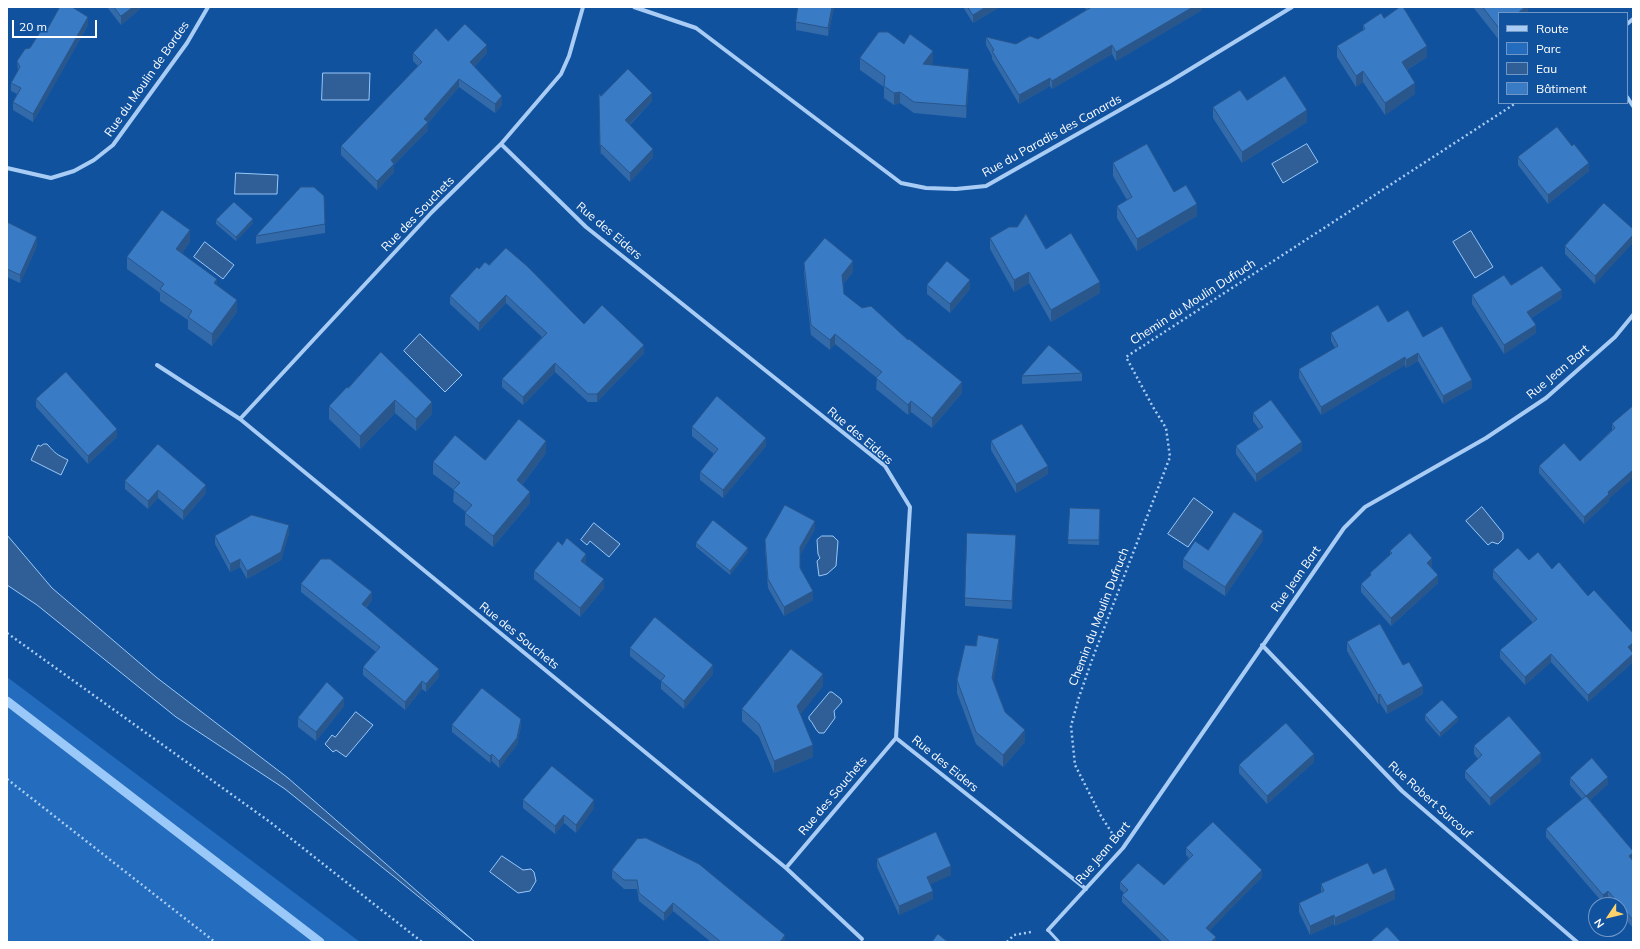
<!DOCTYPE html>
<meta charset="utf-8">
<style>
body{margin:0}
#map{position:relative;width:1640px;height:949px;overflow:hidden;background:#11529f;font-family:Mulish,sans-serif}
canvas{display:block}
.frame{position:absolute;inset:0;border:8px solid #fff;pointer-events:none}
.legend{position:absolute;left:1498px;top:12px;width:130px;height:92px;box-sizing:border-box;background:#11529f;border:1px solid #7097c5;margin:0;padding:5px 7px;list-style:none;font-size:12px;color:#fff}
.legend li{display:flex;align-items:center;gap:8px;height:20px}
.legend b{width:20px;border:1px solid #7097c5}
.north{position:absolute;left:1588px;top:897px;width:40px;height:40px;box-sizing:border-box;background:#11529f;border:1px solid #7097c5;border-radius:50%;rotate:235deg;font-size:11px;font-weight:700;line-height:16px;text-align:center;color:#fff}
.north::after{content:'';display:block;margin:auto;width:14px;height:18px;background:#ffd26c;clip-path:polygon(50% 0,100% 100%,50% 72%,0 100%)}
.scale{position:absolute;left:12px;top:20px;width:85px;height:18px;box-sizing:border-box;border:2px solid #fff;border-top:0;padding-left:5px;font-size:12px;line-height:14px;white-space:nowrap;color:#fff;-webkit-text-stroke:3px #11529f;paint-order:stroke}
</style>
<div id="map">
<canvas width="1640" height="949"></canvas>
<div class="frame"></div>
<ul class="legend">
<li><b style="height:5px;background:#a9ccf5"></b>Route</li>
<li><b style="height:11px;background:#246cbd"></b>Parc</li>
<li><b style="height:11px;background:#305f97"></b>Eau</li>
<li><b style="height:11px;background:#3a7bc6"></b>Bâtiment</li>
</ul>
<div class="north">N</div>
<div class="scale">20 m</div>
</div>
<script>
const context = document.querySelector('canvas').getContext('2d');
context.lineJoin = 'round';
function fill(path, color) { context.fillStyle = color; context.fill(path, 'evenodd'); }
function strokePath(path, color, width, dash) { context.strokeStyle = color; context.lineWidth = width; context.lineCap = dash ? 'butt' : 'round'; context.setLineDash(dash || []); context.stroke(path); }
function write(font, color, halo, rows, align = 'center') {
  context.font = font + ' Mulish,sans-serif'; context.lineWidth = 3; context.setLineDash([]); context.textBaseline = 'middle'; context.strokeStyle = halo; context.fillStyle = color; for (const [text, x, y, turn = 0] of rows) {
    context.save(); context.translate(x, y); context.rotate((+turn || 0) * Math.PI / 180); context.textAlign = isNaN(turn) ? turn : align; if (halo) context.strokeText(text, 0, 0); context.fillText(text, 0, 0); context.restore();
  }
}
const green = new Path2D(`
 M7,677l353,265h-353z`);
const water = new Path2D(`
 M323,73h47l-1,27h-47z
 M1307,144l11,18 -35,21 -11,-19z
 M236,173l42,2 -1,19h-42z
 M1471,231l22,36 -18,11 -22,-36z
 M205,242l29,23 -11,14 -29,-22z
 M420,334l42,41 -17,17 -41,-41z
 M44,444h3c9,10 9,10 21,16l-7,15 -30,-15 7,-15 2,1z
 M1194,498l19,14 -25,35 -20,-13z
 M1482,507l21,26v6l-5,5 -6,-2 -4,3 -22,-24z
 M594,523l26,21 -11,13 -19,-16 -3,4 -6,-5z
 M7,535l45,53 104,89 132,101 187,164 -190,-153 -109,-72 -139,-112 -30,-20z
 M822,536h11l5,5 -2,25 -9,8 -8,2 -2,-15 3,-3 -2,-4 -1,-14z
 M830,692h2l9,7 1,3 -8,9 1,7 -11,15h-5c-5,-5 -5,-9 -10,-14v-2z
 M356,712l17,13 -27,32 -10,-7 -3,2 -8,-8 7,-9 3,2z
 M502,856l21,14 8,-1 3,3 2,9 -6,10 -12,2 -28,-21z`);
const stream = new Path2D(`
 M7,701l313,241`);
const path = new Path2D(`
 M7,633l263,189 152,120
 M7,779l208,163
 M1112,833l-11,-17 -26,-51 -4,-39 8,-29 14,-40 77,-200 -4,-29 -13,-21 -27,-50 390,-254
 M1007,942l7,-7 17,-3`);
const lane = new Path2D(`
 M1048,930l11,12`);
const street = new Path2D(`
 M634,7l62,21 205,155 25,5 30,1 30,-3 183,-104 123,-75
 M1627,24l6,-5
 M1627,97l6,9
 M501,144l85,83 299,239 25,41 -14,231 190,151
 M7,168l44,10 23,-7 20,-11 19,-15 74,-102 21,-36
 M157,365l83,54 546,449 76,71
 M240,419l192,-207 69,-68 60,-70 8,-18 14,-49
 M1262,645l140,146 175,151
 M786,868l110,-130
 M1048,930l75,-82 221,-320 21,-21 121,-69 60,-40 69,-61 18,-22`);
const wall = new Path2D(`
 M107,7h33v2l-19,16z
 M798,7h36l-6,29 -32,-6v-8z
 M963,7h37l-27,16z
 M1085,7h117v3l-86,51 -4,-7 -60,35 -2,-3 -31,18 -27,-45v-3l-6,-11v-8l30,7 22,-5 48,-29z
 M1473,7h55v6l-29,27z
 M1384,18l43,39 -20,13 8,24 -30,21 -22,-33 -7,5 -19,-30v-11l26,-16v-5z
 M88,25l-55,97 -20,-12v-8l4,-8 -6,-3v-8l7,-12 -1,-10 29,-30z
 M448,41l39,12 -13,14 28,38 -7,8 -36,-26 -31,36v7l-34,35v7l-17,18 -36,-35v-9l77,-80 -5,-5v-8z
 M904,44l29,18 -2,3 38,16 -3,37 -52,-5 -14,-10 -6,2 -10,-7v-11l-24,-17v-12z
 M599,94l2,2 51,5 -22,24 23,32 -23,25 -29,-29 -1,2z
 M1247,100l60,22 -65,41 -29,-45v-11z
 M1518,157l71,14 -41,33 -30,-39z
 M1113,163l61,29 23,24 -60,35 -20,-33v-12l10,-6 -14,-24z
 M216,220l37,3 -17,18 -20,-17z
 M7,222l30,24 -17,37 -13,-6z
 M325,224v9l-69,11v-8z
 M1633,229l-38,55 -30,-30v-8z
 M990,238l56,11 54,44 -49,29 -22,-39 -15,9 -24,-43z
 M190,242l-8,11 35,32 20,27 -25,34 -24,-17v-9l-28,-19v-8l-33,-24v-12z
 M804,263l49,9 -10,12 1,10 118,99 -30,35 -21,-16 -3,3 -32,-26 1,-11 -42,-34 -5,6 -19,-15 -7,-62z
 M489,265l95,59 60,29 -47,49h-9l-33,-30 -32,33 -21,-18v-8l40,-42 -36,-34 -27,28 -29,-27v-8l29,-27z
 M927,285l43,4 -20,24 -23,-19z
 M1511,285l51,13 -31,20 5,15 -32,21 -32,-50v-9z
 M1388,322l35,15 49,51 -29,16 -25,-43 -12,7 -1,-3 -84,50 -22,-37v-9l36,-21 -4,-7v-8z
 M381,352l51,62 -16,17 -21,-18 -35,36 -31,-30v-13l19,-18z
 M1082,373v8l-60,3v-8z
 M36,399l81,38 -29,27 -52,-57z
 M1633,406l-24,93v2l-25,23 -45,-51v-7l41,-5 32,-31v-6z
 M1253,413l49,37 -46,32 -20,-28v-8l23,-17 -6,-8z
 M692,427l74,19 -43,52 -23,-18v-8l14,-18 -22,-18z
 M991,441l57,33 -32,19 -25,-43z
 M546,453l-24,32 8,18 -37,44 -28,-22v-12l1,-1 -13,-10 1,-12 -21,-16v-12l52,-2z
 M125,481l81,12 -23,27 -25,-22 -10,11 -23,-20z
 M1070,508l30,1 -1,36 -31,-1z
 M815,529l-15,26v13l13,32 -29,16 -16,-28 -3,-39v-9z
 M289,533l-8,27 -34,19 -7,-12 -10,5 -15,-28v-8z
 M1263,540l-38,56 -42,-28v-9z
 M696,543l52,9 -18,23 -34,-28z
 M1016,544l-4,65 -47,-3v-8z
 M562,545l24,17 -1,2 19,24 -24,29 -46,-38v-8z
 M1390,551l42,15 -1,1 7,16 -47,43 -30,-34v-8l9,-8v-3l20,-18z
 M1529,560l23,9 81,82 -1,1 1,1v9l-45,40 -37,-40 -26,23 -25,-27v-8l33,-27 -40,-45v-8z
 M301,584l71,16 -6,8 73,69 -13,15 -4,-3 -17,21 -42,-35v-8l13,-15 -75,-60z
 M1347,642l56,23 20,29 -36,20 -7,-11 -2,1 -31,-53z
 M630,648l83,26 -29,35 -23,-20v-8l-31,-25z
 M999,651l-6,31 12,30 20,30 -22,25 -27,-23 -19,-51v-13z
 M823,686l-23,28 13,43 -39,16 -15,-36 -17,-16v-12z
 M344,706l-28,35 -18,-14v-9z
 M1425,715l33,6 -18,16 -15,-17z
 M452,725l69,1 -4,19 -18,23 -7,-7 -2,2 -38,-31z
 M1474,746l67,15 -51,45 -25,-28v-7l13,-12 -4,-5z
 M1314,762l-47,42 -28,-31v-8z
 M1570,778l38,6 -18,16 43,51v77l-13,-15v-8h-7l-5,-6 -5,4 -57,-66v-8l36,-30 -12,-14z
 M523,800l71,8 -18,25 -12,-10 -9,11 -32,-26z
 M1186,848l76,29 -53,54 7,11h-53l-41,-40v-7l2,-2 -4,-4v-7l44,3 25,-27 -3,-3z
 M877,859l74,16 -21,9 3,15 -34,16 -22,-48z
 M612,870l173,72h-74l-38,-31 -9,10 -25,-20 -2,-12h-13l-12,-11z
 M1373,874l22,25 -60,27 -1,-2 -24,11 -11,-23v-9l22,-10v-9z`);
const shadedWall = new Path2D(`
 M133,7h7v2l-19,16v-9z
 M832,7h2l-6,29v-8z
 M986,7h14l-27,16v-8z
 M1193,7h9v3l-86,51v-9z
 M1525,7h3v6h-10z
 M88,17v8l-55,97v-8z
 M487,45v8l-17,18v-9z
 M1112,45v9l-60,35v-8z
 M1427,46v11l-25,16v-11z
 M933,51v11l-10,14v-12z
 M969,69v12l-3,37v-12z
 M1363,71v11l-7,5v-11z
 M1050,78v8l-31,18v-9z
 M459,79v8l-31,36v7l-34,35v7l-17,18v-9l14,-21 33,-41z
 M1415,83v11l-30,21v-12z
 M900,92v11l-6,2v-12z
 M652,93v8l-27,28v-9z
 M502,96v9l-7,8v-9z
 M1307,110v12l-65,41v-11z
 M601,145v8l-1,2v-9z
 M653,149v8l-23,25v-9z
 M1589,163v8l-41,33v-9z
 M1197,204v12l-60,35v-12z
 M253,219v4l-17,18v-4z
 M190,230v12l-14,19v-12z
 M1633,235v8l-38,41v-8z
 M37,237v9l-17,37v-8z
 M853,261v11l-11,13v-10z
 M1029,272v11l-15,9v-12z
 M217,279v12l-3,-8z
 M970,280v9l-20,24v-9z
 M1100,282v11l-49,29v-12z
 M1562,290v8l-35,22v-8z
 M506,295v8l-27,28v-8z
 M237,300v12l-25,34v-12z
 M1536,325v8l-32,21v-9z
 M835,334v10l-5,6v-10z
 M644,345v8l-47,49v-8z
 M1418,353v8l-12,7v-8z
 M1405,357v8l-84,50v-8z
 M555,363v9l-32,33v-8z
 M1472,380v8l-29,16v-8z
 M962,382v11l-30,35v-10z
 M395,400v13l-35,36v-13z
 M911,401v11l-3,3v-10z
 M432,402v12l-16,17v-12z
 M117,429v8l-29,27v-8z
 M766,438v8l-43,52v-8z
 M546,441v12l-29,38v-11z
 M1302,442v8l-46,32v-8z
 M1048,466v8l-32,19v-9z
 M1633,470v8l-24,21v2l-25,23v-7l24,-25z
 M206,485v8l-23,27v-9z
 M158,490v8l-10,11v-8z
 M530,492v11l-37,44v-11z
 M815,521v8l-15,26v-8z
 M289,525v8l-8,27 -34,19v-8z
 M1263,531v9l-38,56v-9z
 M1016,535v9l-4,65v-8z
 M748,548v4l-18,23v-4z
 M586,554v8l-5,7v-8z
 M1432,558v8l-5,5v-8z
 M240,559v8l-10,5v-8z
 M1438,575v8l-47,43v-8z
 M604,579v9l-24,29v-9z
 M813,591v9l-29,16v-9z
 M372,592v8l-10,12v-8z
 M999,639v12l-7,39v-12z
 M1633,643v8l-5,4v-8z
 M1551,654v8l-26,23v-8z
 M1633,654v8l-45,40v-7z
 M713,665v9l-29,35v-8z
 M439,669v8l-13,15v-8z
 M823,674v12l-26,33v-13z
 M422,681v8l-17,21v-8z
 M1423,686v8l-36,20v-8z
 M1380,694v9l-2,1v-9z
 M344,698v8l-28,35v-9z
 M1458,717v4l-18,16v-4z
 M521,719v7l-4,19 -18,23v-7z
 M1025,730v12l-22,25v-12z
 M813,745v12l-39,16v-12z
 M1541,753v8l-51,45v-8z
 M492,754v7l-2,2v-7z
 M1314,754v8l-47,42v-8z
 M1608,777v7l-22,20v-8z
 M594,800v8l-18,25v-8z
 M564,815v8l-9,11v-8z
 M1633,853v8l-4,-5z
 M951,866v9l-24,11v-9z
 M1262,870v7l-56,57v-6z
 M1395,890v9l-60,27v-8z
 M933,891v8l-34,16v-9z
 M1608,891v8l-5,4v-8z
 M673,903v8l-9,10v-8z
 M1334,915v9l-24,11v-9z
 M785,935v7h-5z
 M1216,937v5h-5z`);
const building = new Path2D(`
 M60,7h12l16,10 -55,97 -20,-12 8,-14 -10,-5 9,-16 -3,-6 8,-12 5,-1 12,-19 4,2z
 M114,7h19l-12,9z
 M798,7h34l-4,21 -32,-6z
 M968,7h18l-13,8z
 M1089,7h104l-77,45 -4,-7 -60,36 -2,-3 -31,17 -27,-44 2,-1 -8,-13 30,7 14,-8 8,3 52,-31z
 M1400,7h3l24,39 -25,16 13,21 -30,20 -22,-32 -7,5 -19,-30 28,-17 -2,-4 18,-12 3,5z
 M1483,7h42l-7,6h-19v15z
 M465,24l22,21 -17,17 32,34 -7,8 -36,-25 -35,40 4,3 -37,38 3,4 -17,17 -36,-35 81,-84 -9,-9 23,-25 12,13z
 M879,32h9l16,12 6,-10 23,17 -10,13 46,5 -3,37 -52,-4 -14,-10 -6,1 -10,-7 1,-10 -25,-18z
 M628,69l24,24 -27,27 28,29 -23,24 -29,-28 -1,1 -1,-52 2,2z
 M1285,76l22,34 -65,42 -29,-45 27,-17 7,10z
 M1557,127l15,19 2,-2 15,19 -41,32 -30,-38z
 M1147,144l27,48 12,-7 11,19 -60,35 -20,-33 15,-9 -19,-34z
 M301,187h13l10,9 1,28 -69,12z
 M234,202l19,17 -17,18 -20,-17z
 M1604,203l29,26v6l-38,41 -30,-30z
 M162,210l28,20 -14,19 41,30 -3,4 23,17 -25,34 -24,-17 4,-6 -32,-22 4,-5 -37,-27z
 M1026,214l20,35 25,-16 29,49 -49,28 -22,-38 -15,8 -24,-42 19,-11h8z
 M7,222l30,15 -17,38 -13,-6z
 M825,238l28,23 -11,14 2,19 18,14 9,-2 37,34 1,-1 53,43 -30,36 -21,-17 -3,4 -32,-27 6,-6 -47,-38 -5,6 -19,-15 -7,-62z
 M506,248l21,18 57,58 18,-19 42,40 -47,49h-9l-33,-31 -32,34 -21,-18 45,-46 -41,-38 -27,28 -29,-27 27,-29 2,2 6,-7 4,3z
 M947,261l23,19 -20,24 -23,-19z
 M1542,266l20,24 -35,22 9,13 -32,20 -32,-50 32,-20 7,10z
 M1378,305l10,17 20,-12 15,27 19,-11 30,54 -29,16 -25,-43 -12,7 -1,-3 -84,50 -22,-38 39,-23 -7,-13z
 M1049,345l33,28 -60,3z
 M381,352l51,50 -16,17 -21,-19 -35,36 -31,-30 18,-19 1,1z
 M66,372l51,57 -29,27 -52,-57z
 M717,396l49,42 -43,52 -23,-18 18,-23 -26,-22z
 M1271,400l31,42 -46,32 -20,-28 27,-19 -10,-14z
 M1633,406v64l-25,22 1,2 -25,23 -45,-51 25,-23 16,18 35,-33 -3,-4z
 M519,419l27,22 -29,39 13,12 -37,44 -28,-23 7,-8 -19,-15 7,-7 -27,-21 22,-27 30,25z
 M1022,424l26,42 -32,18 -25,-43z
 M158,444l48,41 -23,26 -25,-21 -10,11 -23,-20z
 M785,505l30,16 -15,26v21l13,23 -29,16 -16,-28 -3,-39z
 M1070,508l30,1 -1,31h-31z
 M1234,512l29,19 -38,56 -42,-28 12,-18 13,9z
 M252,515l37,10 -8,27 -34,19 -7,-12 -10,5 -15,-28z
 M713,520l35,28 -18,23 -34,-28z
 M967,533l49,2 -4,66 -47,-3z
 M1410,533l22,25 -5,5 11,12 -47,43 -30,-34 10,-9 -1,-2 22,-20 -2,-2z
 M567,538l19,16 -5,7 23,18 -24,29 -46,-37 24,-30 4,4z
 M1518,548l11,12 9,-8 14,17 7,-7 29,34 6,-6 39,43v10l-5,4 5,6v1l-45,41 -37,-41 -26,23 -25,-27 37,-31 -44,-49z
 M321,559h9l42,33 -10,12 77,65 -13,15 -4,-3 -17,21 -42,-35 17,-20 -79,-63z
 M655,617l58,48 -29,36 -23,-20 4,-5 -35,-28z
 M1380,624l23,41 6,-3 14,24 -36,20 -7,-12 -2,1 -31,-53z
 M978,635l21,4 -7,39 13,34 20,18 -22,25 -27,-23 -19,-52 8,-35 11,1z
 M791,649l32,25 -26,32 16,39 -39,16 -15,-37 -17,-15z
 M327,682l17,16 -28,34 -18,-14z
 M482,688l39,31 -4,19 -18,23 -7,-7 -2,2 -38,-31z
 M1442,700l16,17 -18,16 -15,-18z
 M1509,716l32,37 -51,45 -25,-27 17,-16 -8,-9z
 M1286,723l28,31 -47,42 -28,-31z
 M1592,758l16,19 -22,19 47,55v2l-4,3 4,5v59l-25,-29 -5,4 -57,-66 40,-33 -16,-18z
 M552,766l42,34 -18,25 -12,-10 -9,11 -32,-26z
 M1213,822l49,48 -56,58 10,9 -5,5h-41l-48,-47 6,-5 -8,-8 18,-19 26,22 29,-30 -7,-7z
 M936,832l15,34 -24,11 6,14 -34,15 -22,-47z
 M646,838l53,26 86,71 -5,7h-59l-48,-39 -9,10 -25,-20 -2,-13h-13l-12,-10 25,-31z
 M1368,863l5,11 13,-6 9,22 -60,28 -1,-3 -24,11 -11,-23 25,-12 -3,-7z
 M1387,927l14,15h-31z
 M938,934l10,8h-16z`);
const streetNames = [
 ["Rue du Moulin de Bordes",147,79,-55],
 ["Rue du Paradis des Canards",1052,136,-29],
 ["Rue des Souchets",418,214,-46],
 ["Rue des Eiders",609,231,40],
 ["Chemin du Moulin Dufruch",1193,302,-33],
 ["Rue Jean Bart",1558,372,-40],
 ["Rue des Eiders",860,436,40],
 ["Rue Jean Bart",1296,579,-55],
 ["Chemin du Moulin Dufruch",1099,617,-69],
 ["Rue des Souchets",519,636,39],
 ["Rue des Eiders",945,764,39],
 ["Rue des Souchets",833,796,-50],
 ["Rue Robert Surcouf",1430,800,42],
 ["Rue Jean Bart",1103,853,-50]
];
fill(green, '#246cbd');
fill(water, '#305f97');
strokePath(water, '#9ac8f8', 1);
strokePath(stream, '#9ac8f8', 9);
strokePath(path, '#a9ccf5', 2.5, [2, 3]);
strokePath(lane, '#a9ccf5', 3);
strokePath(street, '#a9ccf5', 4);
fill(wall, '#326aaa');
fill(shadedWall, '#29568b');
fill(building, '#3a7bc6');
strokePath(building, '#29568b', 1);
write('12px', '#fff', '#11529f', streetNames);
</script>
